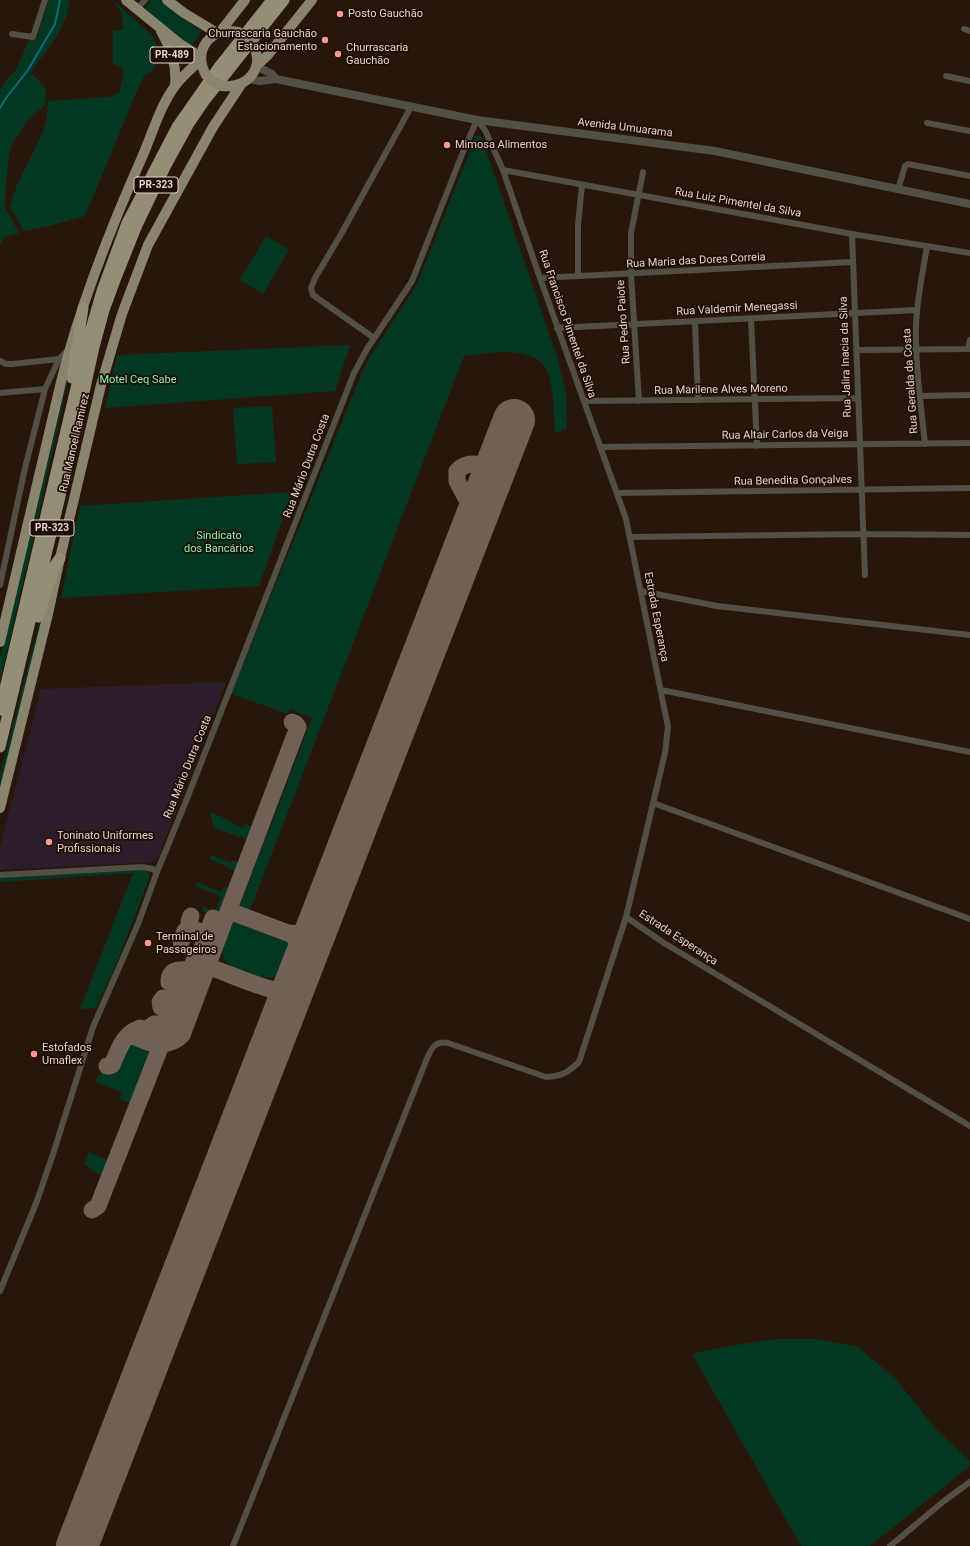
<!DOCTYPE html>
<meta charset="utf-8">
<style>
body{margin:0}
canvas{display:block;background:#29160a}
</style>
<canvas width="970" height="1546"></canvas>
<script>
const context = document.querySelector('canvas').getContext('2d');
context.lineJoin = 'round';
function fill(path, color) { context.fillStyle = color; context.fill(path, 'evenodd'); }
function strokePath(path, color, width, dash) { context.strokeStyle = color; context.lineWidth = width; context.lineCap = dash ? 'butt' : 'round'; context.setLineDash(dash || []); context.stroke(path); }
function write(font, color, halo, rows, align = 'center') {
  context.font = font + ' Roboto,sans-serif'; context.lineWidth = 3.5; context.setLineDash([]); context.textBaseline = 'middle'; context.strokeStyle = halo; context.fillStyle = color; for (const [text, x, y, turn = 0] of rows) {
    context.save(); context.translate(x, y); context.rotate((+turn || 0) * Math.PI / 180); context.textAlign = isNaN(turn) ? turn : align; if (halo) context.strokeText(text, 0, 0); context.fillText(text, 0, 0); context.restore();
  }
}
const industrial = new Path2D(`
 M226,682l-70,180 -156,8v-23l41,-158z`);
const green = new Path2D(`
 M49,0h20c0,27 -24,51 -38,72l15,17 -1,16 -18,16 -17,27 -4,36 -1,23 14,26 -15,4 -4,9v-156l7,-11 9,-9 13,-30 6,1 3,-6z
 M151,0h9l22,18 20,13 -12,16 -44,-34 -1,-6z
 M114,1l38,34 6,13 -3,20 -11,8 -5,10 -54,130 -36,10 -25,5 -14,-24 7,-22 26,-53 3,-9 2,-22 61,-4 10,-4 4,-17v-8l-10,-4v-34h10l-1,-16z
 M476,135l5,1 76,220 9,37 1,36 -12,4c-1,-18 -1,-46 -8,-62 -11,-27 -61,-18 -83,-15l-214,554 -4,2 -6,-4 2,-8 70,-182 -22,-9 -3,5c-19,-8 -37,-13 -56,-20l135,-331 48,-74 8,-17z
 M266,236l23,14 -26,44 -23,-14z
 M350,345l-15,46 -230,17 12,-53z
 M73,356l-39,180 -34,145v-24l63,-267z
 M272,406l4,56 -39,2 -4,-56z
 M292,492l-33,94 -198,12 19,-92z
 M51,585l-51,211v-21l44,-170z
 M210,812l17,7v1l16,8 2,-5 12,6 -5,12 -38,-13z
 M211,855l20,8 1,-3 11,5 -3,8 -30,-14z
 M144,869l5,5v5l-31,81 -22,48 -16,1 53,-136 -133,9v-4z
 M197,882l24,10 3,-6 8,4 -10,29 -20,-8 1,-4 12,4 6,-15 -26,-10z
 M233,917l63,24c-3,11 -6,26 -15,33 -10,9 -42,-1 -52,-9 -3,-4 -6,-8 -7,-13 -2,-11 7,-25 11,-35z
 M127,1040h7l20,8 -22,56 -12,-5 2,-7 -27,-10 2,-4 6,-6 10,3z
 M89,1152l21,9 -6,15 -13,-6v-2l-7,-3z
 M775,1339h42l41,8 37,31 40,50 35,33v5l-100,80h-69l-109,-192 31,-7z`);
const stream = new Path2D(`
 M0,108l6,-10 22,-28 27,-46 5,-24`);
const taxiway = new Path2D(`
 M474,524v-11l-17,-32v-10c12,-12 25,-6 38,-1
 M229,911l59,22 14,1 14,-4
 M191,916l-2,6 1,6 28,10
 M288,933l12,7 7,15
 M181,942l4,-11 5,-3
 M188,970c-9,-1 -19,-1 -19,12l15,6 2,5 4,3
 M203,979l-3,-5 2,-6 3,-4 7,4 -2,-3v-6l88,-232 -2,-3 -4,-2
 M271,989c10,7 12,14 13,26
 M170,1009h-4l-5,-2 -1,-5 3,-4 20,7 4,4
 M150,1032v-5l4,-3h5l4,4
 M133,1036c13,5 24,12 38,6 4,-2 8,-3 11,-7l24,-64 3,-3h3c13,4 56,23 66,22 10,-1 15,-6 20,-14
 M107,1066h3l2,-1c7,-16 11,-31 28,-37
 M92,1210l6,-4 96,-245 4,-2 15,-41`);
const runway = new Path2D(`
 M77,1546l437,-1126`);
const minor = new Path2D(`
 M137,9l8,-9
 M964,29l6,2
 M12,34l21,3 12,-37
 M946,76l24,5
 M927,123l43,8
 M503,170l349,64 118,19
 M898,190l7,-24 3,-2 62,12
 M852,234l13,341
 M578,276v-51l4,-40
 M540,278l312,-16
 M751,319l6,127
 M695,322l3,78
 M557,328l360,-18
 M374,338l-61,-43 -2,-7 4,-10 25,-42 71,-129
 M968,349l2,-9
 M856,350l114,-1
 M0,361l6,3h6l47,-5
 M0,393l45,-4
 M920,396l50,-1
 M584,401l274,-3
 M639,401l-8,-127v-41l12,-61
 M925,444c-4,-39 -10,-80 -9,-119 1,-27 7,-53 11,-79
 M600,447l370,-4
 M617,493l353,-5
 M630,537l234,-3 106,1
 M0,585l25,-117 20,-79 14,-30 10,-10
 M641,591l76,15 253,29
 M661,690l309,62
 M653,803l317,116
 M157,872l29,-71 168,-428 13,-24 45,-68 53,-134 12,-27 8,10 18,40 37,108 86,241 42,208 -3,26 -39,164 38,26 306,183
 M0,875l142,-8 11,2 4,3 -19,52 -45,103 -39,124 -17,50 -37,90
 M233,1546l195,-490c5,-10 8,-15 20,-13l98,34c16,-1 21,-4 33,-15l47,-145
 M890,1546l54,-45 26,-19`);
const tertiary = new Path2D(`
 M256,66l16,8 4,5
 M249,79l11,2 16,-2 201,41 238,31 255,53`);
const primary = new Path2D(`
 M126,0l54,44 21,13
 M167,0l17,13 33,20
 M161,31c10,18 16,34 14,55
 M220,32l25,-32
 M257,65l11,-10 44,-55
 M206,75c-14,-25 5,-49 32,-43
 M222,86c26,2 43,-17 31,-42
 M0,642l62,-264c19,-76 49,-151 81,-223 10,-23 17,-49 32,-69 7,-10 17,-18 26,-26
 M0,808l48,-194 12,-56 41,-173 21,-71 26,-69 65,-118 29,-44`);
const trunk = new Path2D(`
 M72,378l11,-70
 M38,617l17,-52 5,-7
 M0,710l86,-364 16,-55 25,-68 50,-96 42,-60 53,-67
 M0,747l73,-305 21,-95 10,-37 11,-30 22,-55 29,-60 22,-40 17,-25 79,-100`);
const primaryBridge = new Path2D(`
 M238,32l6,3 9,9
 M206,75l6,6 10,5`);
const markers = [
 [340,14,4,"#f59c91"],
 [325,40,4,"#f59c91"],
 [338,54,4,"#f59c91"],
 [447,145,4,"#f59c91"],
 [49,842,4,"#f59c91"],
 [148,943,4,"#f59c91"],
 [34,1054,4,"#f59c91"]
];
const shields = [
 [172,55,44],
 [156,185,44],
 [52,528,44]
];
const shieldNames = [
 ["PR-489",172,55],
 ["PR-323",156,185],
 ["PR-323",52,528]
];
const poiNames = [
 ["Posto Gauchão",348,14],
 ["Churrascaria Gauchão",317,34,"right"],
 ["Estacionamento",317,47,"right"],
 ["Churrascaria",346,48],
 ["Gauchão",346,61],
 ["Mimosa Alimentos",455,145],
 ["Toninato Uniformes",57,836],
 ["Profissionais",57,849],
 ["Terminal de",156,937],
 ["Passageiros",156,950],
 ["Estofados",42,1048],
 ["Umaflex",42,1061]
];
const streetNames = [
 ["Avenida Umuarama",625,128,7],
 ["Rua Luiz Pimentel da Silva",738,203,10],
 ["Rua Maria das Dores Correia",696,261,-3],
 ["Rua Valdemir Menegassi",737,309,-3],
 ["Rua Pedro Paiote",624,322,-94],
 ["Rua Francisco Pimentel da Silva",567,324,71],
 ["Rua Jalira Inacia da Silva",846,357,-92],
 ["Rua Geralda da Costa",911,381,-94],
 ["Rua Marilene Alves Moreno",721,390,-1],
 ["Rua Altair Carlos da Veiga",785,435,-1],
 ["Rua Manoel Ramirez",75,443,-77],
 ["Rua Mário Dutra Costa",307,466,-69],
 ["Rua Benedita Gonçalves",793,481,-1],
 ["Estrada Esperança",656,617,79],
 ["Rua Mário Dutra Costa",188,767,-68],
 ["Estrada Esperança",678,938,33]
];
const parkNames = [
 ["Motel Ceq Sabe",138,380],
 ["Sindicato",219,536],
 ["dos Bancários",219,549]
];
fill(industrial, '#2b1d29');
fill(green, '#033722');
strokePath(stream, '#0b6c7e', 2);
strokePath(taxiway, '#706055', 17);
strokePath(runway, '#706055', 42);
strokePath(minor, '#524f45', 6);
strokePath(tertiary, '#524f45', 8);
strokePath(primary, '#8a836d', 10);
strokePath(trunk, '#958e76', 11);
strokePath(primaryBridge, '#8a836d', 10);
for (const [x, y, r, color] of markers) { const dot = new Path2D(); dot.arc(x, y, r, 0, 2 * Math.PI); context.fillStyle = color; context.fill(dot); strokePath(dot, '#1f0c03', 1.5); }
for (const [x, y, w] of shields) { const box = new Path2D(); box.roundRect(x - w / 2, y - 8, w, 16, 3); context.fillStyle = '#1f0c03'; context.fill(box); strokePath(box, '#e3d5cd', 1); }
write('bold 10px', '#e3d5cd', null, shieldNames);
write('11px', '#e3d5cd', '#1f0c03', poiNames, 'left');
write('11px', '#e3d5cd', '#1f0c03', streetNames);
write('11px', '#80f5bc', '#1f0c03', parkNames);
</script>
